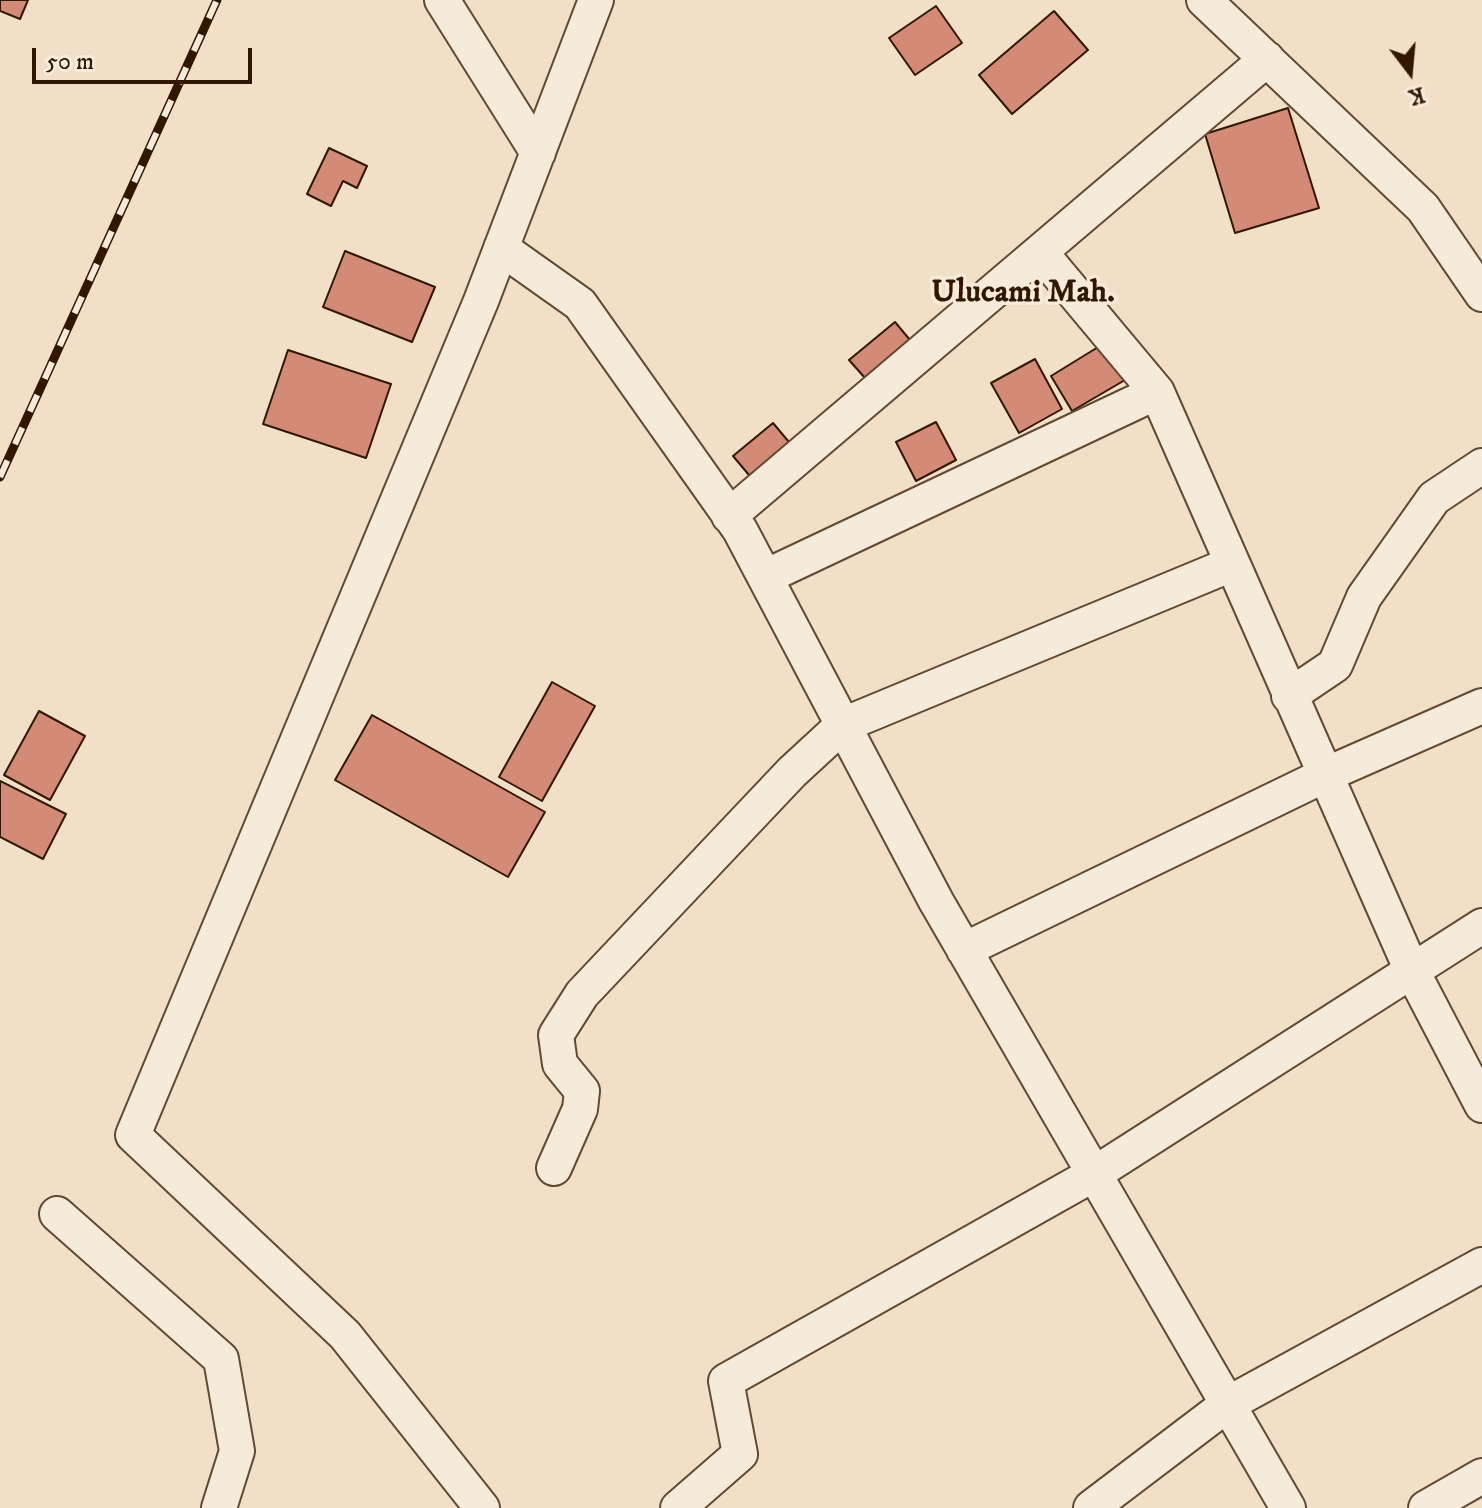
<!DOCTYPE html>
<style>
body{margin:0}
#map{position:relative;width:1482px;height:1508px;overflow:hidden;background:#f1e0c7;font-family:"IM FELL DW Pica",serif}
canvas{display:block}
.north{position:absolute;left:1370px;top:32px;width:80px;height:80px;-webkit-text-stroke:6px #f6ebdb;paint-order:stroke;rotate:164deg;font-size:22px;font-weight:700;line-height:32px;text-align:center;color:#311700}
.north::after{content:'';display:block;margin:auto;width:28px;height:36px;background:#311700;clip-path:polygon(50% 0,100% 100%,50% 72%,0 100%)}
.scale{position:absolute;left:32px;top:48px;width:220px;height:36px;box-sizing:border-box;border:4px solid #311700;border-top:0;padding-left:10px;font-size:24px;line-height:28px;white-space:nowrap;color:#311700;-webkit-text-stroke:6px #f6ebdb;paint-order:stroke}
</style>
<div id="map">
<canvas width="1482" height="1508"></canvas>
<div class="north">K</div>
<div class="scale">50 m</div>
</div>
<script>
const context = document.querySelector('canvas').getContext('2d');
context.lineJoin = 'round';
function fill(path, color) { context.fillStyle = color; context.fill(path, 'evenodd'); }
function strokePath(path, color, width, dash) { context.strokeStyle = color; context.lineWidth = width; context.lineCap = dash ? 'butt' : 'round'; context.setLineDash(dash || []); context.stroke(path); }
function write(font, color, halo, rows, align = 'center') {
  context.font = font + ' "IM FELL DW Pica",serif'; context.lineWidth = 7; context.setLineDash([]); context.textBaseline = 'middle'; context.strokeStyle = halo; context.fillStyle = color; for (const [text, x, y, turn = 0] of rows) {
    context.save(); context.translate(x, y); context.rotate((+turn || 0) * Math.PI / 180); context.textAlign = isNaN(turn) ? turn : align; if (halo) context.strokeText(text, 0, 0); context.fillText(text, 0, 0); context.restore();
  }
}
const building = new Path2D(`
 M0,0h28l-8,19 -20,-8z
 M936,6l26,37 -47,32 -26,-37z
 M1054,11l34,39 -76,64 -33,-39z
 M1288,108l31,100 -84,25 -30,-99z
 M329,148l38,18 -10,22 -14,-7 -12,25 -24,-12z
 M345,251l90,36 -23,55 -89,-35z
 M895,322l15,18 -45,38 -16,-18z
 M1103,344l22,36 -53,31 -21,-35z
 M288,350l103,34 -25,74 -103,-34z
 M1035,359l27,50 -43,24 -28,-50z
 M936,422l20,38 -40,21 -20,-39z
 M773,423l21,25 -40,33 -21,-25z
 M552,682l43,24 -53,95 -43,-24z
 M39,711l46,25 -35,64 -46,-25z
 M372,715l173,97 -37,65 -173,-97z
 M0,781l66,33 -23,45 -43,-22z`);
const minor = new Path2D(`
 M442,0l96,153
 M1204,0l219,208 59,86
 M501,248l79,56 160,226 196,371 352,607
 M1040,252l117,140 255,579 70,134
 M729,516l538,-457
 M765,577l392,-185
 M1289,696l46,-31 29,-68 70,-99 48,-32
 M964,950l361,-175 157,-69
 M554,1168l26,-59 2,-18 -22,-27 -4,-29 26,-41 210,-222 51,-47 389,-161
 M57,1214l164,145 16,92 -18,57
 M482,1508l-137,-173 -212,-200 348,-834 115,-301
 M678,1508l62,-54 -14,-73 368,-207 388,-248
 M1091,1508l137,-104 254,-139
 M1426,1508l56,-32`);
const rail = new Path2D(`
 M0,477l217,-477`);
const districtNames = [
 ["Ulucami Mah.",1023,294]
];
fill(building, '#d38a76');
strokePath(building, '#311700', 2);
strokePath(minor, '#614932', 38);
strokePath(minor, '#f6ebdb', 34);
strokePath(rail, '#311700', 9);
strokePath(rail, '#f6ebdb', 6, [18]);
write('bold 32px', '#311700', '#f6ebdb', districtNames);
</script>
